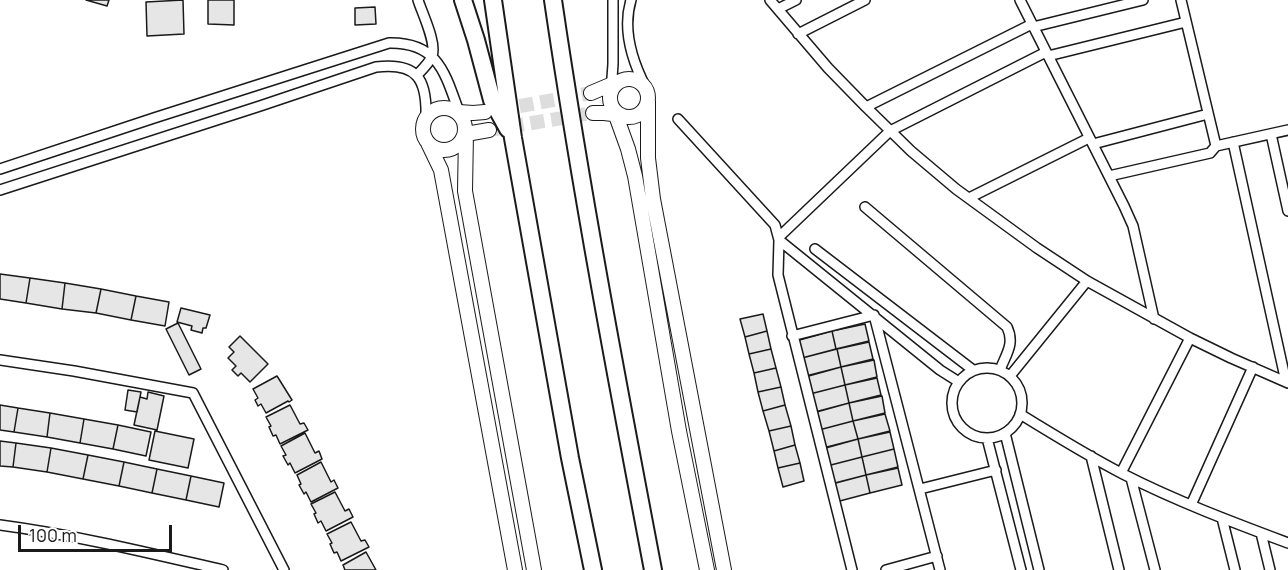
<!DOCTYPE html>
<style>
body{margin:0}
#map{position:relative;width:1288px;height:570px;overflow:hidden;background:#fff;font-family:Manrope,sans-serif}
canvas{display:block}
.scale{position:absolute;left:18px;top:525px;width:154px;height:27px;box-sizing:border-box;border:3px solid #1a1a1a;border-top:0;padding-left:8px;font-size:18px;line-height:21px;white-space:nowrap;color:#1a1a1a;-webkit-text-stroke:4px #fff;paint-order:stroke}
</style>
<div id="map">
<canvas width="1288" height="570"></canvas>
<div class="scale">100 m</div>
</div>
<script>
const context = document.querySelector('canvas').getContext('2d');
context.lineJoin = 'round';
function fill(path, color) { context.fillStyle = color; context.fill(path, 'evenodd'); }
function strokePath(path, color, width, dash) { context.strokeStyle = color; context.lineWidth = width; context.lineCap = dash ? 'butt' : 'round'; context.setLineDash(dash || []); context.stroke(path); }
const building = new Path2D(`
 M86,0h23l-2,6z
 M183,0l1,34 -37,2 -1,-34z
 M208,0h26v25l-26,-1z
 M375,7l1,17 -21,1v-17z
 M0,274l30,4 -4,25 -26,-4z
 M30,278l35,5 -3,26 -36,-6z
 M65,283l36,6 -5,24 -34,-4z
 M101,289l35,7 -5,24 -35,-7z
 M136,296l33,6 -4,24 -34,-6z
 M181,308l29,7 -4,13h-3l-1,5 -11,-3 1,-4 -15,-4z
 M763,314l4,17 -22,6 -5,-18z
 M178,323l23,46 -12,6 -23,-46z
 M865,324l4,17 -33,8 -4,-18z
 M767,331l4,18 -22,5 -4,-17z
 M832,331l4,18 -34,9 -6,-17z
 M240,336l28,28 -18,18 -9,-9 -3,3 -6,-6 4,-4 -8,-8 6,-6 -5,-5z
 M869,342l4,17 -32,8 -4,-18z
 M771,349l5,19 -22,5 -5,-19z
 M837,349l4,18 -35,9 -4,-18z
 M874,360l3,17 -32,8 -4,-18z
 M841,367l4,18 -35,9 -5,-17z
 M776,368l5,19 -23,5 -4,-19z
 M277,376l15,24 -3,2 -1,-1 -22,12 -5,-9 -3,2 -3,-6 3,-2 -5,-9z
 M877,378l4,17 -32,8 -4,-18z
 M845,385l4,18 -34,9 -5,-18z
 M781,387l4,18 -22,6 -5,-19z
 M128,390l13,2 -4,20 -12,-2z
 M148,392l16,4 -7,34 -23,-5 6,-28 7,2z
 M882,396l3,17 -32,8 -4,-18z
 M849,403l4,18 -34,9 -6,-17z
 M0,405l18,3 -4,24 -14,-2z
 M290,405l10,19 4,-1 4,7 -28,14 -4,-9 -3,1 -4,-9 2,-1 -5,-9z
 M785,405l6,21 -22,5 -6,-20z
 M18,408l32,5 -3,24 -33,-5z
 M50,413l34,6 -4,24 -33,-6z
 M885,414l5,17 -32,8 -5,-18z
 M84,419l34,6 -5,24 -33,-6z
 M853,421l5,18 -35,9 -4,-18z
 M118,425l33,7 -5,24 -33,-7z
 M791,426l4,19 -21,6 -5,-20z
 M155,431l39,8 -6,29 -39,-8z
 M890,432l4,17 -32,8 -4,-18z
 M305,433l10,20 4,-2 3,8 -27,14 -5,-10 -2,2 -5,-9 3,-1 -5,-9z
 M858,439l4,18 -35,9 -5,-17z
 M0,441l16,2 -3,24 -13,-1z
 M16,443l35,5 -4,24 -34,-5z
 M795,445l5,18 -22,5 -4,-17z
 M51,448l37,7 -5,24 -36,-7z
 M894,449l4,18 -32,8 -4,-18z
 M88,455l36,7 -5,24 -36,-7z
 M862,457l4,18 -34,9 -5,-18z
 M124,462l33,7 -5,24 -33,-7z
 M321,462l10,20 3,-2 4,8 -27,14 -5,-10 -2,2 -5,-9 2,-1 -4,-9z
 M800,463l4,18 -21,6 -5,-19z
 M898,468l4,17 -32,8 -4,-18z
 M157,469l34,7 -5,24 -34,-7z
 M866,475l4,18 -34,9 -5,-18z
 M191,476l33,7 -5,24 -33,-7z
 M335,492l10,19 4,-2 4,8 -27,14 -5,-10 -3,2 -4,-9 2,-1 -5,-9z
 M351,522l10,19 4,-1 4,7 -28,14 -4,-9 -3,1 -4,-9 2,-1 -5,-9z
 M366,552l10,18h-31l-2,-5z`);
const secondaryTunnel = new Path2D(`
 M499,110l92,-17
 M489,130l104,-17`);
const street = new Path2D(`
 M631,0c-9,30 1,61 15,88
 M770,0l58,68 38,39 45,44 45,38 81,59 50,33 103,57 41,20 57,25
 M1020,0l104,206 9,20 21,93
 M1181,0l35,146
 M778,9l18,-9
 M1033,27l110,-27
 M798,34l67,-34
 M1048,56l138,-34
 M417,75c5,-5 13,-13 15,-19 5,-13 -10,-43 -14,-56
 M611,92l2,-28v-64
 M866,107l166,-83
 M678,119l97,106 4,15 -1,35 74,295
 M1271,134l17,77
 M1233,142l53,240
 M1093,144l115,-30
 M0,169l154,-51 235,-75c49,-1 56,30 70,69
 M1109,176l101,-23 6,-7 72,-16
 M0,190l260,-84 116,-39c41,-5 51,12 50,50
 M969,198l120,-60
 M865,207l142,120c8,17 -1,27 -7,43
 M779,237l111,-106 156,-79
 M779,240l161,130 19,12
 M815,249l158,121
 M792,336l82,-21 66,255
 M0,360l74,11 119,22 91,177
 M952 403a35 35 0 1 1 70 0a35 35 0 1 1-70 0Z
 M1010,376l77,-95
 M1020,414c34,21 68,42 103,60 53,27 109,48 165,69
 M1005,433l34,137
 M987,438l34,132
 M1091,456l28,114
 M1121,473l69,-135
 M1131,478l24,92
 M920,489l76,-19
 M1191,505l62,-138
 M1222,518l13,52
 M0,525c75,10 149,28 223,45
 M1261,533l9,37
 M886,570l51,-14`);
const secondary = new Path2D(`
 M610 98a19 19 0 1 1 38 0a19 19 0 1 1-38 0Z
 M591,93l26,-11
 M648,101v57l5,41 71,371
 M423 129a21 21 0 1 1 42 0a21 21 0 1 1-42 0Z
 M614,110l14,39 7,27 44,255 28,139
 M459,112l14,1 12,-1
 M593,113h11l17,2
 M489,130l-23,4 -1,57 69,379
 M428,143l13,27 74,400`);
const highway = new Path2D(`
 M463,0l13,40 16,60 16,29
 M493,0l20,138 57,320 23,112
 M553,0c28,191 64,381 100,570`);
fill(building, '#e6e6e6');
strokePath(building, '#1a1a1a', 1.5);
strokePath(secondaryTunnel, '#ddd', 14, [14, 7]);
strokePath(street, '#1a1a1a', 12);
strokePath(secondary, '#1a1a1a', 16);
strokePath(highway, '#1a1a1a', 20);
strokePath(street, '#fff', 9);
strokePath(secondary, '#fff', 14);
strokePath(highway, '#fff', 16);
</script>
